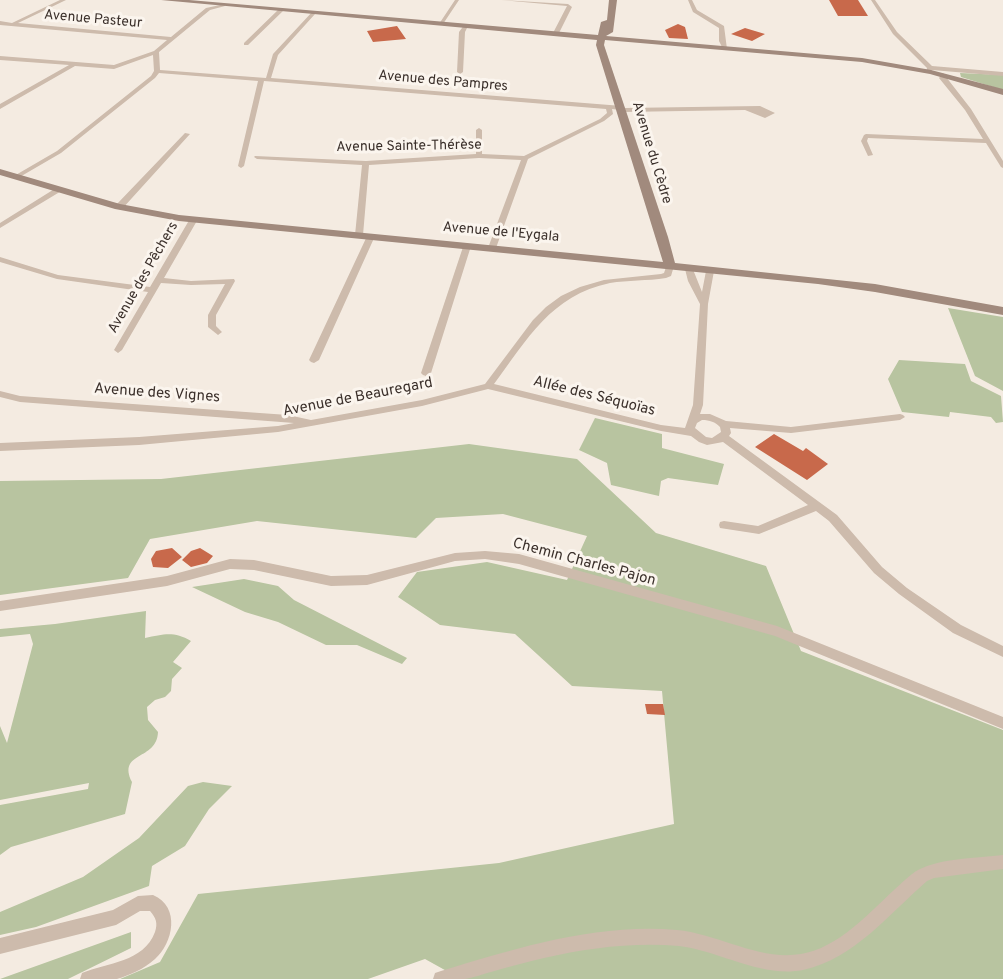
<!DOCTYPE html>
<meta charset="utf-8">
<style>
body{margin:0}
canvas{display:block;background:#f4ebe1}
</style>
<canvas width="1003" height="979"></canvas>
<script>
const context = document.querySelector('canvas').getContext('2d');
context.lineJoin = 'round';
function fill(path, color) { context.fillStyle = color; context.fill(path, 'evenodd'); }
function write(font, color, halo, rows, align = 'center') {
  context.font = font + ' Overpass,sans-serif'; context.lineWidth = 6; context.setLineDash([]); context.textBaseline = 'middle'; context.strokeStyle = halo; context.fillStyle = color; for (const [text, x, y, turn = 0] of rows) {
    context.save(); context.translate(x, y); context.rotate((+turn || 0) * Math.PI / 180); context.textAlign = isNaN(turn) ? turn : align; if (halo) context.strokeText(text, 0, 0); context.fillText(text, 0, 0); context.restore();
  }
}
const green = new Path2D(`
 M960,73l43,2v15l-42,-13z
 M948,308l55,9v74l-28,-15z
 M899,360l66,4 6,17 30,15 2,26 -7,1 -5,-6 -41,-5 -1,5 -47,-5 -14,-33z
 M595,418l67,16v14l62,16 -6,21 -50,-7 -7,3 -2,15 -48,-11 -4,-22 -28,-13z
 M469,444l108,15 79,74 110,33 35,85 202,79v249h-542l-36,-20 -57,20h-248l40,-17 38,-68 301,-31 175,-39 -12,-133 -90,-5 -57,-52 -75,-9 -42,-28 19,-25 70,-10 80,18 20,-44 -84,-22 -67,4 -20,20 -159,-17 -107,18 -22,39 -128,17v-114l161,-2z
 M244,579l34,7 16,14 113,58 -5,6 -45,-19h-31l-48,-23 -33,-10 -53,-25z
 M146,611l-1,27c19,-4 29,-7 46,3l-18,21 9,6 -10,11 -1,12 -6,6 -10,3 -8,7 1,13 10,12c-1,29 -41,19 -26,50l-7,32 -114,33 -11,8v-50l88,-16 1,-6 -89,17v-74l7,17 26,-99 -3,-10 -30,3v-8l55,-5z
 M203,782l29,4 -23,23 -24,37 -33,20 -3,20 -113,41 -36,8v-23l83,-35 56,-39 49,-52z
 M131,932v16l-63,31h-68z`);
const building = new Path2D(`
 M829,0h29l10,16h-30z
 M678,24l7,3 3,12 -19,-1 -4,-8z
 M397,26l9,13 -33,3 -6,-11z
 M745,28l20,6 -13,7 -21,-7z
 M774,434l29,17 3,-3 22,16 -21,16 -52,-33z
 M172,548l10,9 -14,11 -15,-1 -2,-8 5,-8z
 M200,548l13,8 -6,7 -16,4 -9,-7 9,-9z
 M645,704h18l2,11 -18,-1z`);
const street = new Path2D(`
 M60,0h6l-48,23 153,14 35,-29 19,-4v2l-15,4 -51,42 1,18 106,8 7,-24 40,-43 2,3 -37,41 -7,23 351,28 3,2 135,-2 15,7 -10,5 -20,-8 -122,2 -3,-2 -8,-1 1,5 -9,7 -76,38 -32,89 -4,2 -4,-2 33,-88 -42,-2 -110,7 -6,70 -4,2 -4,-2 7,-70 -105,-6 -3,-2 1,-1 111,5 110,-7v-24l3,-2 3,2v24l42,2 76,-37 7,-6 -1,-4 -342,-28 -20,85 -3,2 -3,-2 20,-85 -99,-8 -4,5 -94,75 -43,25h-4v-2l43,-25 94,-75 3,-5 -1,-16 -39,14 -39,-3 -75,43v-5l69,-39 -69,-5v-4l114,9 40,-14 13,-11 -167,-15v-4l12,2z
 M455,0h4l-16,24h-4z
 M501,0l67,4 4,3 -13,26 -3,2 -3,-2 14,-27z
 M688,0h4l5,10 27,16 3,23h-4l-4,-8v-13l-26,-16z
 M871,0h4l22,32 35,34 71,6v4l-71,-6 -2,3h-4l1,-5 -34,-34z
 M279,9l5,1 -36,35h-4v-2z
 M465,24l3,2 -3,6 -2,40 -3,2 -3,-2 2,-40z
 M943,73l28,36 32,52v7l-2,-1 -15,-24 -118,-5 -1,3 6,14 -5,1 -7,-15 3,-6 2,-1 117,5 -18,-29 -26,-32z
 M185,133l5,1 -68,75h-6v-4z
 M56,188l7,2 -63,38v-5z
 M191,217l7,2 -34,59 27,3 43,-2 1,2 -19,34v11l6,6 -4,3 -10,-8v-12l17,-31 -34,1 -30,-2 -39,67 -4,3 -4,-3 34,-58 -91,-13 -57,-17v-5l58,18 92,12z
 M368,234l7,2 -56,124 -5,3 -3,-1 -2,-2z
 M464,244h6l1,2 -40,127 -5,3 -3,-1 -2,-2z
 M667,264h6l1,2 -3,10 -5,2c-19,3 -38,2 -56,5 -59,12 -83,57 -116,101l167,41 24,3 8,-23 7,-101 -12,-23 -3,-12 1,-2h6l10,25 4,-21 4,-2h3l1,2 -6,33 -5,101 -3,9h10l16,7 65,6 109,-13 3,1 2,2 -5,3 -109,13 -61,-5 1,5 -2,3 108,79 45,52 25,21 54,37 42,21v11l-50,-24 -54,-39 -25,-21 -45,-52 -13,-10 -57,23 -39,-6 -1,-3 1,-3 4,-1 34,5 50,-21 -85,-63 -16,3 -8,-3 -8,-6 -30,-5 -173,-42 -66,17 -144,26 -139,13 -139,6v-8l139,-6 139,-11 16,-3 -274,-21 -20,-5v-6l20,5 268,19 23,5 111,-20 63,-16 48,-64 13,-13 15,-11 19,-9 24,-7 57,-6 3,-1zM702,420c8,0 13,2 18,7l1,5 -9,6 -6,-1 -11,-9 2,-5z
 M485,551l34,3 258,72 226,91v12l-228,-93 -256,-72 -34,-5 -30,2 -88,24 -36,1 -77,-16 -24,-1 -63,17 -167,25v-10l167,-25 63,-17 24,1 77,16 36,-1 88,-22z
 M1003,855v14l-69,9 -7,3c-37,32 -73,78 -124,89 -42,8 -83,-19 -124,-24 -45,-4 -91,2 -135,12 -18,4 -36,9 -53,14 -8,2 -18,6 -26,7 -11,0 -22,0 -32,0l2,-6 6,-2c76,-23 156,-48 236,-41 42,4 82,31 124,24 37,-6 67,-40 93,-64 7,-6 15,-15 24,-20 23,-12 59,-12 85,-15z
 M153,895c28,12 20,48 2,64 -11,10 -25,16 -38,20h-37l2,-6c25,-10 62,-11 73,-41 3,-9 1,-14 -5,-21h-10l-24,14 -116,29v-16l113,-28 25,-14z`);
const secondary = new Path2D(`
 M161,0h28l409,35 3,-13 6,-2 2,-20h8l-4,32 -7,4 256,22 69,12 72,19v6l-73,-21 -68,-12 -257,-22 -1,5 64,192 7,26 200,21 128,23v8l-128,-23 -57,-8 -639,-63 -64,-12 -115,-34v-6l120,35 59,11 484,47 -67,-217 1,-5z`);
const farStreetnames = [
 ["Avenue Pasteur",93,20,5],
 ["Avenue des Pampres",443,82,5],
 ["Avenue Sainte-Thérèse",409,147,-1],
 ["Avenue du Cèdre",651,153,73],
 ["Avenue de l'Eygala",501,233,5],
 ["Avenue des Pêchers",144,278,-60]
];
const streetNames = [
 ["Avenue des Vignes",157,394,4],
 ["Allée des Séquoïas",594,397,14],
 ["Avenue de Beauregard",358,398,-11],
 ["Chemin Charles Pajon",584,563,15]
];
fill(green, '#b8c4a0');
fill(building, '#c8694b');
fill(street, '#cdbbac');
fill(secondary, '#a18a7d');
write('14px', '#3b302b', '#fbf5ee', farStreetnames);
write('15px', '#3b302b', '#fbf5ee', streetNames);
</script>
